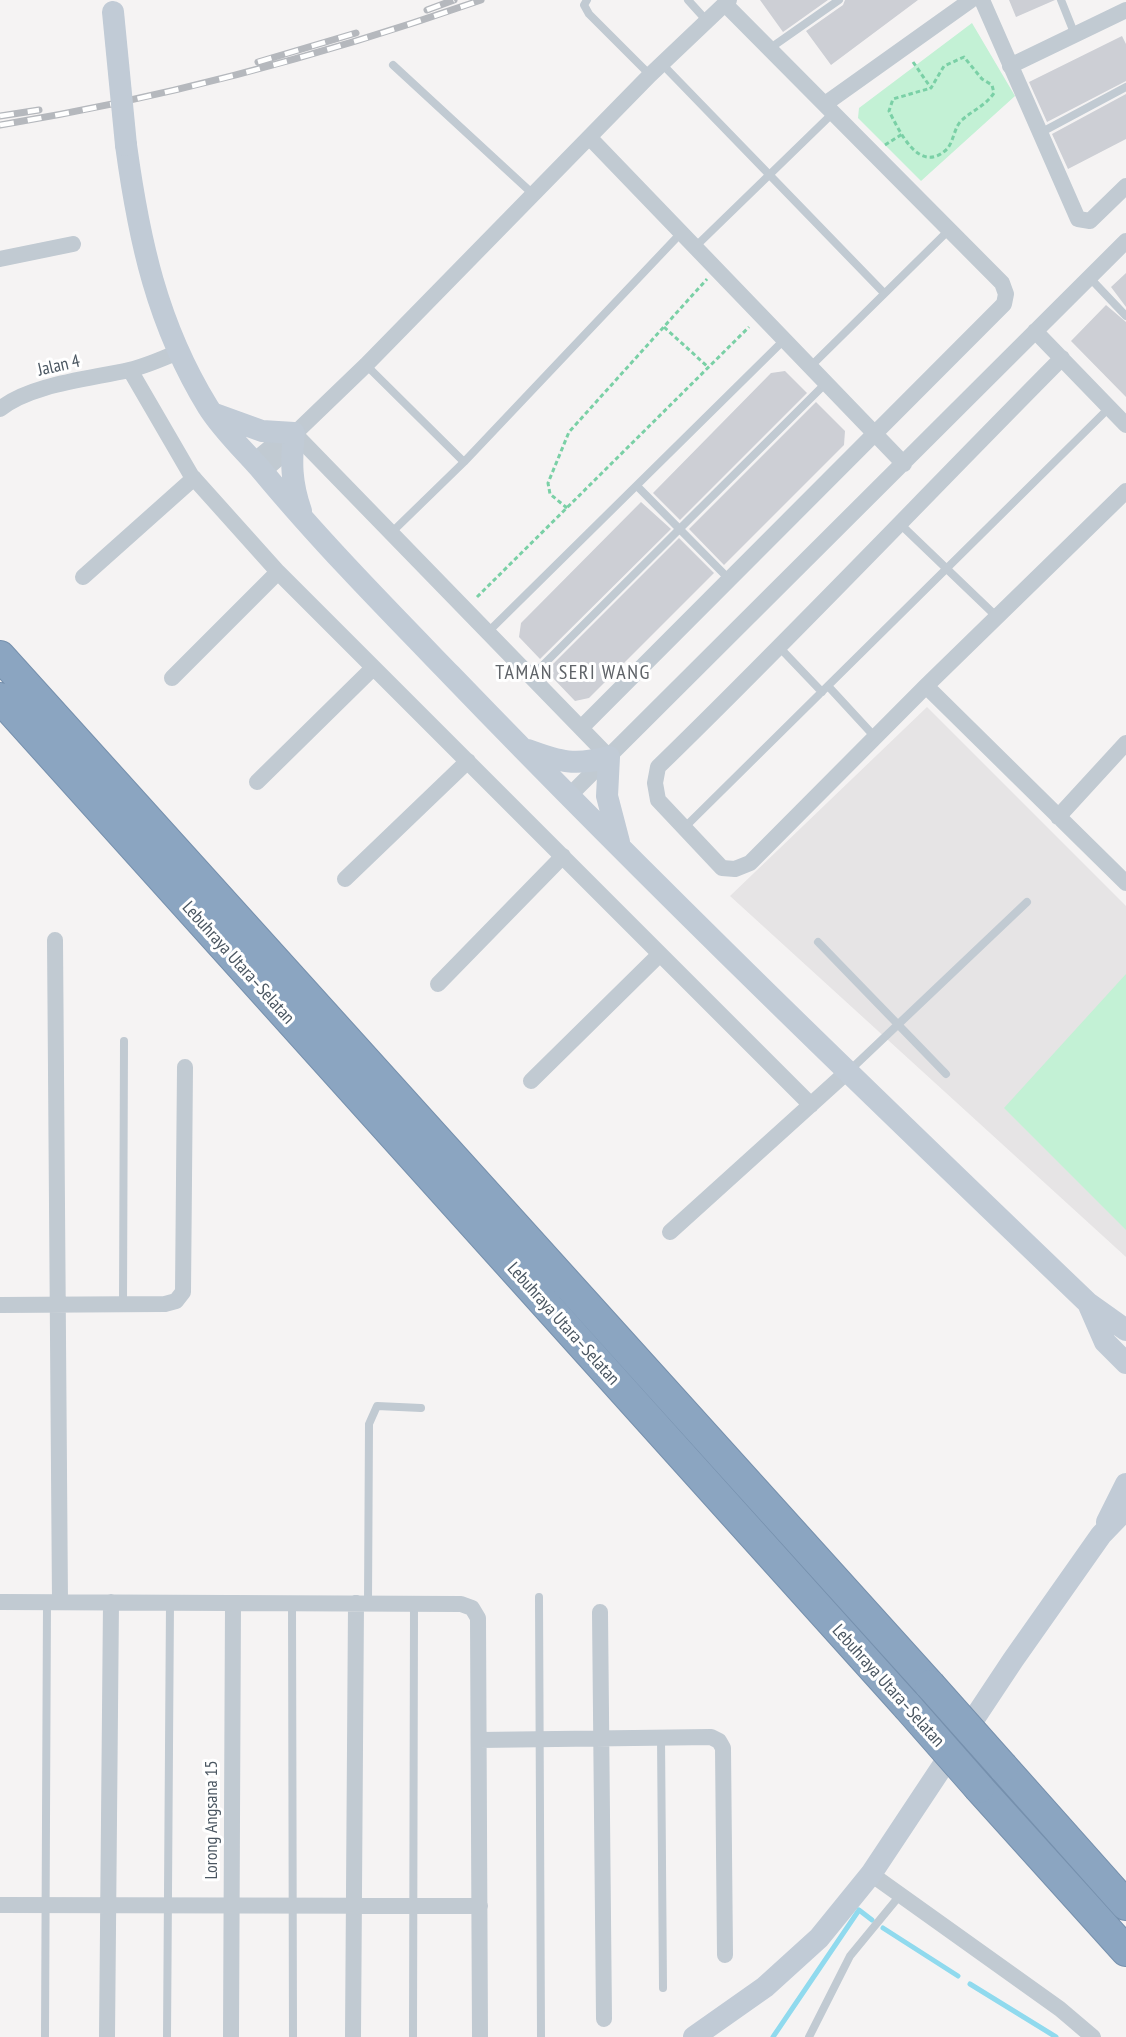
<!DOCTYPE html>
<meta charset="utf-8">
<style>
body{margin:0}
canvas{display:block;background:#f5f3f3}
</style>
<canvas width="1126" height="2037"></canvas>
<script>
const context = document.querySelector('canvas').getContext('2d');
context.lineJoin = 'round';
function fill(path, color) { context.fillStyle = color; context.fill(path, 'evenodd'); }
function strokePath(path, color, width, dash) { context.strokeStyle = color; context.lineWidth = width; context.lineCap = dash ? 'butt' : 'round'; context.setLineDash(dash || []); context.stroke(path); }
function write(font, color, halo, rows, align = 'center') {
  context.font = font + ' "PT Sans Narrow",sans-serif'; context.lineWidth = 6; context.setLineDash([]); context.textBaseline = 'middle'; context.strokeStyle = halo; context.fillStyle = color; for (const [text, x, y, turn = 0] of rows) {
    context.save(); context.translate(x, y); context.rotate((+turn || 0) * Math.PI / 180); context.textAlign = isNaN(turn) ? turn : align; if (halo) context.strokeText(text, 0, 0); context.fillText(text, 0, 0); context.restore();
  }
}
const education = new Path2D(`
 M927,707l199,199v351l-396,-361z`);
const green = new Path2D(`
 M972,23l43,73 -94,85 -63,-63 1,-10z
 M1126,974v256l-122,-122z`);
const stream = new Path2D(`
 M883,1928l75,48
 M970,1984l86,53
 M773,2037l86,-127 13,10`);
const building = new Path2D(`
 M760,0h68l-45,32z
 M845,0h73l-87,65 -25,-34 37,-26z
 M1009,0h46l-39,17z
 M1122,36l4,8v37l-79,41 -18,-40z
 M1126,94v45l-58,30 -16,-35z
 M1126,273v34l-15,-20z
 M1106,305l20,17v75l-55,-56z
 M785,371l22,22 -127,127 -27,-27 118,-120z
 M816,402l29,29 -1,14 -120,120 -35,-36z
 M641,502l30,27 -131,130 -21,-22 2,-14z
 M679,538l35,35 -125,125 -14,3 -24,-25 3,-3 -5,-5z`);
const path = new Path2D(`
 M913,62l18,26 13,-22 20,-9 18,22 10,6 2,8c-9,13 -21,17 -32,27 -8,7 -8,21 -15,29 -28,27 -48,-19 -58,-38l4,-12 38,-11
 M885,145l19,-12
 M664,327l44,40
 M567,508l-17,-14 -2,-11 21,-51 138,-153
 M477,597l272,-270`);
const lane = new Path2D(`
 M587,0l-3,5 5,9 61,61
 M688,0l19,21
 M1061,0l14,35
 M769,49l70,-49
 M662,64l222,229
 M393,65l141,130
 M1040,133l86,-46
 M695,247l138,-134
 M1089,277l37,39
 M366,365l98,97
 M810,367l139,-137
 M637,486l91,92
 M899,523l98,94
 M391,533l73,-71 217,-229
 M488,632l296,-292
 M780,648l42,44
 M531,677l295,-294
 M828,686l47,51
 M684,828l425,-420
 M818,942l128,132
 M849,1071l178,-169
 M123,1304l1,-263
 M539,1597l2,440
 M292,1603l1,434
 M368,1603l1,-179 8,-18 44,2
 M661,1737l2,251
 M45,2037l2,-435
 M167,2037l3,-435
 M413,2037l1,-434
 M809,2037l41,-81 51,-62`);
const street = new Path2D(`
 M982,0l96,219 12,2 36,-35
 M1010,66l116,-56
 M825,104l146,-104
 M590,138l314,326
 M0,259l73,-15
 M1035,331l91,94
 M1062,358c-135,136 -266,275 -404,409l-3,16 3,17 64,68 13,1 15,-6 176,-177 200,-195
 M130,370l61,105 87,97 533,533
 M0,409c31,-25 90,-30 129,-39 17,-4 33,-11 49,-18
 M294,433l315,324
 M254,461l18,-15 15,-5
 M263,472l17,-15 7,-16 79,-76 284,-290 79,-75
 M83,577l111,-99
 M172,678l106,-106
 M926,686l200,197
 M581,728l423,-424 2,-10 -4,-11 -277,-279
 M257,782l116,-114
 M568,797l558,-556
 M1058,817l68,-74
 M345,879l123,-118
 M55,940l5,662
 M438,984l125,-128
 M531,1081l129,-127
 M670,1232l177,-160
 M0,1305l165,-1 11,-3 7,-9 2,-225
 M0,1602l461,2 11,4 6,10 2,419
 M600,1612l4,407
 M479,1740l232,-3 8,4 4,7 2,207
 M871,1874l189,135 33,28
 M0,1905l480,1
 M107,2037l4,-435
 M231,2037l2,-434
 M353,2037l3,-434`);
const secondary = new Path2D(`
 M126,145c13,95 31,179 82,262 15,24 37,44 55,65 59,71 124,137 188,203 207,215 422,422 637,628l38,27
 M215,414l47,17 32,2c-3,29 -3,50 7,78
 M528,750c33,12 46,16 81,7l-2,39 12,46
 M1088,1303l17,39 21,21
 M1107,1522l19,-38
 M694,2037l71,-50 54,-49 52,-64 142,-214 88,-125 25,-26`);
const highway = new Path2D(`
 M0,656l930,1029
 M0,698l907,1008
 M1003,1767l123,138
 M979,1788l147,163`);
const rail = new Path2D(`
 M427,10l27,-10
 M258,62l98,-29
 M0,116l39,-6
 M0,125c165,-27 324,-70 481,-125`);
const secondaryBridge = new Path2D(`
 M113,12l13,133`);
const highwayBridge = new Path2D(`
 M930,1685l73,82
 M907,1706l72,82`);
const streetNames = [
 ["Jalan 4",59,366,-13],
 ["Lebuhraya Utara–Selatan",238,963,48],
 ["Lebuhraya Utara–Selatan",563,1324,48],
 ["Lebuhraya Utara–Selatan",888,1686,48],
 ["Lorong Angsana 15",212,1820,-90]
];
const neighbourhoodNames = [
 ["TAMAN SERI WANG",573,673]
];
fill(education, '#e6e4e5');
fill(green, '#c3f1d5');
strokePath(stream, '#90daee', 5);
fill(building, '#cdcfd5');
strokePath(highway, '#7690ad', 32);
strokePath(path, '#7ad0a6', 3, [4.5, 3]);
strokePath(lane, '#c1cad2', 8);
strokePath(street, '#c1cad2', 16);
strokePath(secondary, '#c1cbd6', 22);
strokePath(highway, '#8ba5c1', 30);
strokePath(rail, '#b5b8bd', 7);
strokePath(rail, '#fff', 4.5, [14]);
strokePath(highwayBridge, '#7690ad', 32, []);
strokePath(secondaryBridge, '#c1cbd6', 22);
strokePath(highwayBridge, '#8ba5c1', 30);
write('18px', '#4a5661', '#fff', streetNames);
context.letterSpacing = '1.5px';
write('20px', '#5f6368', '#fff', neighbourhoodNames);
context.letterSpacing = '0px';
</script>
